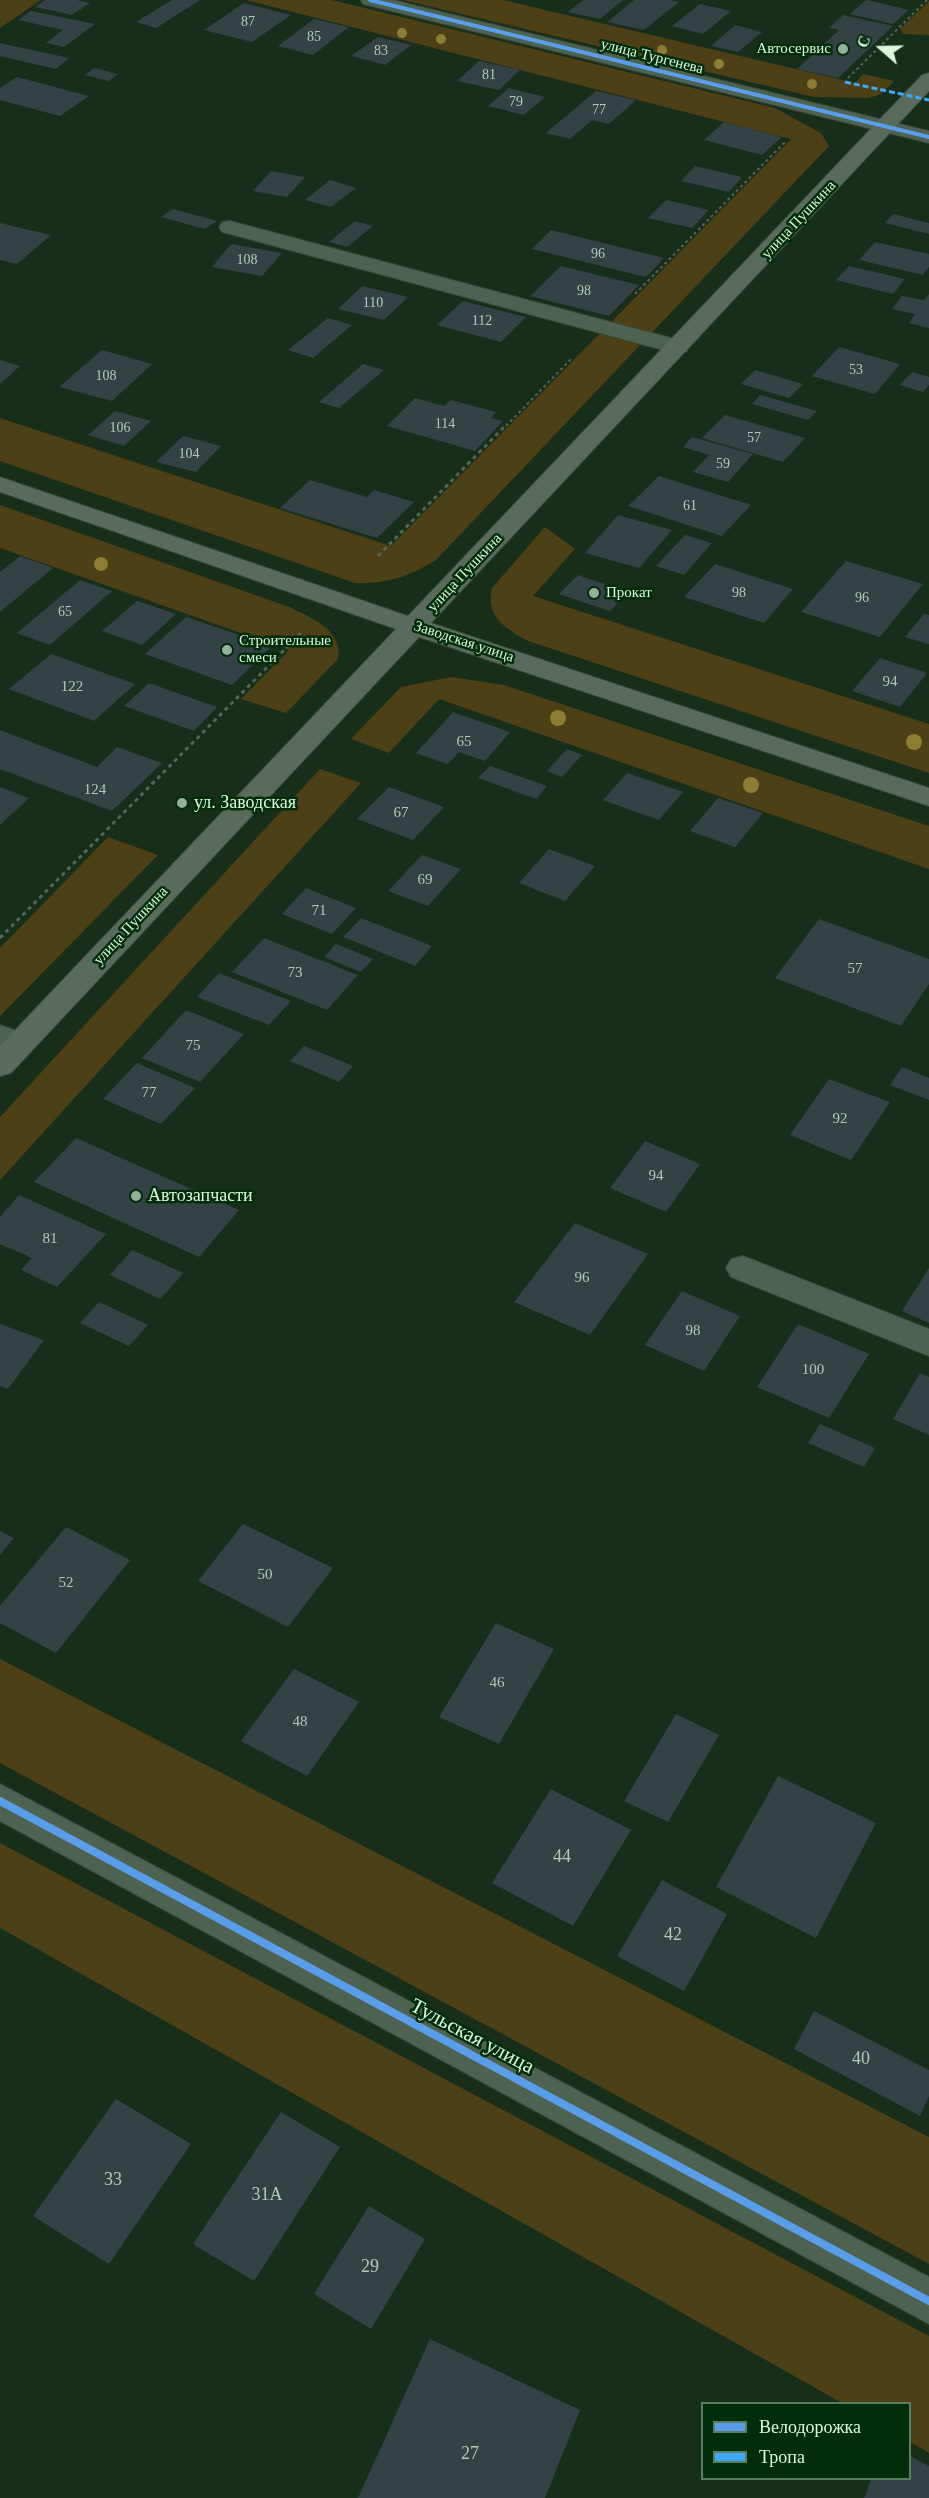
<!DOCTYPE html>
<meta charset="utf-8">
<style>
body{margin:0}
#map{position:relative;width:929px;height:2498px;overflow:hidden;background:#172e1b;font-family:Georgia,serif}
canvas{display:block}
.legend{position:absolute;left:701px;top:2402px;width:210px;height:78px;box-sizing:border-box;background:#012d0b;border:2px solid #587e5f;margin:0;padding:8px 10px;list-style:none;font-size:18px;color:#dbf8dd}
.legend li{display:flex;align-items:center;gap:12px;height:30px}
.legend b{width:30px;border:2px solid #587e5f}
.north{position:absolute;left:851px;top:18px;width:60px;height:60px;-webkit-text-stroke:4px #012d0b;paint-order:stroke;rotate:290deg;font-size:16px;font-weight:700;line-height:24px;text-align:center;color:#dbf8dd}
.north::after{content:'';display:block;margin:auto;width:21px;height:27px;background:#dbf8dd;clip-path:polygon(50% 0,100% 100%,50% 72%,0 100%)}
</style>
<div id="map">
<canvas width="929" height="2498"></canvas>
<ul class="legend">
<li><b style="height:8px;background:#5a9eea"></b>Велодорожка</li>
<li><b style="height:8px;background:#3fa9f5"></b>Тропа</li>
</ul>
<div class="north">С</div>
</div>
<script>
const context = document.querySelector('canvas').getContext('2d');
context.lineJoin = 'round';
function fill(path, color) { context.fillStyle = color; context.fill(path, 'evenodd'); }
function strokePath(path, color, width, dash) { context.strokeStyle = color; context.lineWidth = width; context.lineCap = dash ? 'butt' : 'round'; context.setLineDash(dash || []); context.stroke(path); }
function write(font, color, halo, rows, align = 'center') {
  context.font = font + ' Georgia,serif'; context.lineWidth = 5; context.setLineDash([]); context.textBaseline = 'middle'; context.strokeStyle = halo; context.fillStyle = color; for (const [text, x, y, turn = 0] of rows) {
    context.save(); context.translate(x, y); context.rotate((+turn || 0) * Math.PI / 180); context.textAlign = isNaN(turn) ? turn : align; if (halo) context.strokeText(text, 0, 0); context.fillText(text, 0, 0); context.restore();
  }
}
const green = new Path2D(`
 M0,0h41l-41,28z
 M246,0h86l443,108 46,25 8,13 -393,414c-27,17 -50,24 -81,23l-355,-122v-43l391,128 400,-407z
 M402,0h101l352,83 8,-9 31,7 -13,13 -12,4 -55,-1z
 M929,1v34l-26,-1 -3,-5z
 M0,505l289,102c22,11 54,22 49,52l-52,54 -45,-14 48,-49 -289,-102z
 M545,527l30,22 -42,47 396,128v49l-401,-132c-22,-12 -43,-24 -36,-53z
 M451,677l53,8 425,141v43l-490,-170 -50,54 -38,-14 50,-52z
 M320,769l41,14 -361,397v-63z
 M108,837l50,18 -158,161v-68z
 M0,1659l929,478v127l-929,-501z
 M0,1843l929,493v117l-19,-11v-38l-68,-1 -842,-475z`);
const building = new Path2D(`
 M45,0h32l13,3 -18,12 -37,-8z
 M172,0h28l-44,28 -20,-6z
 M583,0h40l-23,19 -32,-7z
 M634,0h36l9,2 -35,28 -37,-8z
 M866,0h1l42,10 -16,14 -43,-10z
 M244,3l47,12 -39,27 -48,-12z
 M700,4l31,7 -28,23 -31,-8z
 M31,11l64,13 -31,23 -18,-4 17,-13 -45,-10z
 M843,15l50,11 -55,52 -41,-9 42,-39 -10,-2z
 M314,19l35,8 -36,28 -35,-9z
 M735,25l27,7 -24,20 -27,-6z
 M378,37l33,8 -26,20 -34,-9z
 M0,43l69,15 -13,11 -56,-13z
 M479,61l41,9 -21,20 -42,-9z
 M94,68l24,6 -9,7 -24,-6z
 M17,77l72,19 -29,20 -60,-16v-12z
 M509,88l36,9 -21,18 -36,-9z
 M596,91l40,9 -27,24 -17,-4 -22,19 -24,-6z
 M724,122l58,15 -20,18 -58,-15z
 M695,166l47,11 -13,15 -48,-11z
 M271,171l34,6 -18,20 -34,-6z
 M330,180l26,8 -25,19 -26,-7z
 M666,200l43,10 -17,18 -44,-10z
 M173,209l44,12 -12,8 -44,-12z
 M893,214l36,9v11l-44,-11z
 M355,221l18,5 -26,21 -18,-5z
 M0,223l51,12 -34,29 -17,-4z
 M551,230l113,28 -18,19 -114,-28z
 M875,242l54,12v13l-6,8 -64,-15z
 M231,244l51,9 -20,23 -50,-9z
 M561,266l78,19 -30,31 -79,-20z
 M849,266l56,13 -12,15 -57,-14z
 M362,286l46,11 -24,23 -46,-11z
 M929,294v34l-20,-5 6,-9 -23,-5 10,-13 22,4z
 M463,301l63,16 -25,25 -64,-17z
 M328,318l24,7 -39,33 -25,-8z
 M839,347l61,17 -25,30 -63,-18z
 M102,350l50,14 -40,37 -53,-14z
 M0,360l20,6 -20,18z
 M363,364l21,6 -45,38 -20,-6z
 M755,370l48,14 -14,14 -48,-14z
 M912,372l17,5v8l-6,7 -23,-7z
 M760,395l57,16 -9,9 -56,-16z
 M415,398l29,8 7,-6 45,12 -5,6 12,3 -28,30 -88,-25z
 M115,411l36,10 -27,25 -36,-11z
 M725,415l80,23 -22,24 -81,-24z
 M183,436l38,10 -25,26 -40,-10z
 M692,437l61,17 -25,28 -35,-10 16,-17 -26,-8z
 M659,476l92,29 -29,31 -94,-30z
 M310,480l57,17 7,-7 40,12 -37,36 -97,-30z
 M618,515l54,15 -33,38 -54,-15z
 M685,535l27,8 -28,32 -28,-9z
 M20,556l33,12 -53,44v-40z
 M846,561l77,23 -43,53 -79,-25z
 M715,564l78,25 -29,34 -80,-26z
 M578,575l50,17 -18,19 -51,-17z
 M80,580l32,11 -62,54 -33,-12z
 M137,601l39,13 -34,31 -40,-14z
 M924,614l5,1v29l-24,-7z
 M186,617l86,29 -40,39 -87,-31z
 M51,654l84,30 -41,37 -85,-32z
 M880,658l47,15 -27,34 -48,-16z
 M149,683l68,24 -23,24 -70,-25z
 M453,712l57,20 -25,29 -26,-9 -11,12 -32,-11z
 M0,730l97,37 20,-20 45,16 -50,48 -112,-42z
 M567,749l15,6 -20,22 -15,-6z
 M490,766l57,20 -11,13 -58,-21z
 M627,773l56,19 -24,28 -56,-20z
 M0,787l29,11 -29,27z
 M389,787l55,20 -31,33 -56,-21z
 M718,798l45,15 -28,34 -45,-16z
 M549,849l46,17 -30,35 -46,-18z
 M422,855l39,14 -33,37 -40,-15z
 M306,888l50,20 -24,26 -50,-20z
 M361,918l71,28 -17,20 -72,-29z
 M819,919l110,40v25l-28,42 -126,-48z
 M264,938l94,37 -31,35 -95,-38z
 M336,944l37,15 -12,13 -37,-15z
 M219,973l72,28 -22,24 -72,-28z
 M186,1010l58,24 -44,48 -58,-24z
 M304,1046l49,20 -14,16 -49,-21z
 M137,1063l58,25 -34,36 -58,-25z
 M902,1067l27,11v22l-39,-15z
 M829,1079l61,23 -39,58 -61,-25z
 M76,1138l163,72 -40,47 -165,-75z
 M645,1141l55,23 -34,48 -56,-24z
 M19,1195l87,39 -49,53 -36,-17 11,-12 -32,-14v-27z
 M575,1223l73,31 -58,81 -76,-33z
 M132,1250l52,23 -24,26 -50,-24z
 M929,1268v55l-27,-12z
 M682,1291l58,25 -36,55 -59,-26z
 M99,1302l49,23 -19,21 -49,-23z
 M0,1324l44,16 -36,49 -8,-3z
 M798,1324l71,30 -40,64 -72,-31z
 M920,1373l9,4v58l-36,-16z
 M820,1424l55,24 -11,19 -56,-24z
 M243,1524l90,44 -45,59 -90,-46z
 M66,1527l64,33 -74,93 -56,-30v-17z
 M0,1531l14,7 -14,17z
 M496,1623l58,26 -55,95 -60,-27z
 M294,1669l65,33 -52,74 -66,-35z
 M676,1714l43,21 -51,87 -44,-21z
 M778,1776l98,47 -60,115 -100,-51z
 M551,1789l80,41 -58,96 -81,-43z
 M662,1880l65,34 -43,77 -67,-35z
 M814,2011l115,59v26l-9,20 -126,-67z
 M116,2099l75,45 -82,120 -76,-48z
 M281,2112l59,35 -86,134 -61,-37z
 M369,2206l56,33 -54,90 -57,-35z
 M430,2339l150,71 -35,88h-187z
 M910,2456l19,10v32h-65l8,-20h38z`);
const pathFar1 = new Path2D(`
 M848,78l79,-78
 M635,294l151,-153
 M506,426l65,-67`);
const path = new Path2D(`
 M378,556l129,-132
 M0,938l303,-307`);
const service = new Path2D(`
 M230,221l456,121 3,5 -3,5 -8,2 -456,-122 -3,-5 3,-5z
 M0,1025l31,11 4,7 -4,7 -11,4 -20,-7z
 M743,1256l186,73v27l-198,-79 -5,-9 5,-9z`);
const minor = new Path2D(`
 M361,0h32l536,131v12l-566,-139z
 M0,1784l929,493v47l-929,-503z`);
const secondary = new Path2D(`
 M929,73v18l-498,532 498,165v18l-510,-169 -408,436 -11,3v-30l396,-417 -396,-137v-15l408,139 514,-541z`);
const quiet = new Path2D(`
 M845,82l84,18`);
const cyclewayFar1 = new Path2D(`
 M370,0l559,137`);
const cycleway = new Path2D(`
 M0,1801l929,500`);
const trees = [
 [402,33,5],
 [441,39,5],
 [662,50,5],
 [719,64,5],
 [812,84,5],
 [101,564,7],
 [558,718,8],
 [914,742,8],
 [751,785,8]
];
const markers = [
 [843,49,6,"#96b199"],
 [594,593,6,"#96b199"],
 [227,650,6,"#96b199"],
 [182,803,6,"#96b199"],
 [136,1196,6,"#96b199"]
];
const farNumbernames = [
 ["87",248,22],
 ["85",314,37],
 ["83",381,51],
 ["81",489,75],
 ["79",516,102],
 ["77",599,110],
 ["96",598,254],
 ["108",247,260],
 ["98",584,291],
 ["110",373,303],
 ["112",482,321],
 ["53",856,370],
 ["108",106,376],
 ["114",445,424],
 ["106",120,428],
 ["57",754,438],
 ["104",189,454],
 ["59",723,464],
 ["61",690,506],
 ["98",739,593],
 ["96",862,598],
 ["65",65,612]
];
const farPoinames = [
 ["Автосервис",831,49,"right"],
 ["Прокат",606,593],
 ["Строительные",239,641],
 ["смеси",239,658]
];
const farStreetnames = [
 ["улица Тургенева",652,57,14],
 ["улица Пушкина",799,220,-47],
 ["улица Пушкина",465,573,-47],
 ["Заводская улица",464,642,18],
 ["улица Пушкина",131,926,-47]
];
const numberNames = [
 ["94",890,682],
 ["122",72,687],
 ["65",464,742],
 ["124",95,790],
 ["67",401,813],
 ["69",425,880],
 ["71",319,911],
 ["57",855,969],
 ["73",295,973],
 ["75",193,1046],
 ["77",149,1093],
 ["92",840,1119],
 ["94",656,1176],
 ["81",50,1239],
 ["96",582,1278],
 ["98",693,1331],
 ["100",813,1370],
 ["50",265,1575],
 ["52",66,1583],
 ["46",497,1683],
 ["48",300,1722]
];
const poiNames = [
 ["ул. Заводская",194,803],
 ["Автозапчасти",148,1196]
];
const nearNumbernames = [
 ["44",562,1857],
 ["42",673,1935],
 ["40",861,2059],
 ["33",113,2180],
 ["31А",267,2195],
 ["29",370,2267],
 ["27",470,2454]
];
const nearStreetnames = [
 ["Тульская улица",472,2037,28]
];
fill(green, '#4d4016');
fill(building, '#344246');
strokePath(service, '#354737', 2);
strokePath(minor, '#354737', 2);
strokePath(secondary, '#354737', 2);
strokePath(pathFar1, '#536657', 2, [3, 3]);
strokePath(path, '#536657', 3, [4, 4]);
fill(service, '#4e6251');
fill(minor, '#4e6251');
fill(secondary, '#5a6a5c');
strokePath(quiet, '#3fa9f5', 3, [6, 3]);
strokePath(cyclewayFar1, '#5a9eea', 4);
strokePath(cycleway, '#5a9eea', 8);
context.fillStyle = '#8c7d32';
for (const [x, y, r] of trees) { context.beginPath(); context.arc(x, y, r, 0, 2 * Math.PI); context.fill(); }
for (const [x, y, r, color] of markers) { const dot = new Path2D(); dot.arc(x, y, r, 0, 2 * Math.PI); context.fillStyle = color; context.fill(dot); strokePath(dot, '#012d0b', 2); }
write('14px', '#b1cab7', null, farNumbernames);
write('15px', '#dbf8dd', '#012d0b', farPoinames, 'left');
write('15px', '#dbf8dd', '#012d0b', farStreetnames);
write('15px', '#b1cab7', null, numberNames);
write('18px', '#dbf8dd', '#012d0b', poiNames, 'left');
write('18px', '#b1cab7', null, nearNumbernames);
write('21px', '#dbf8dd', '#012d0b', nearStreetnames);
</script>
